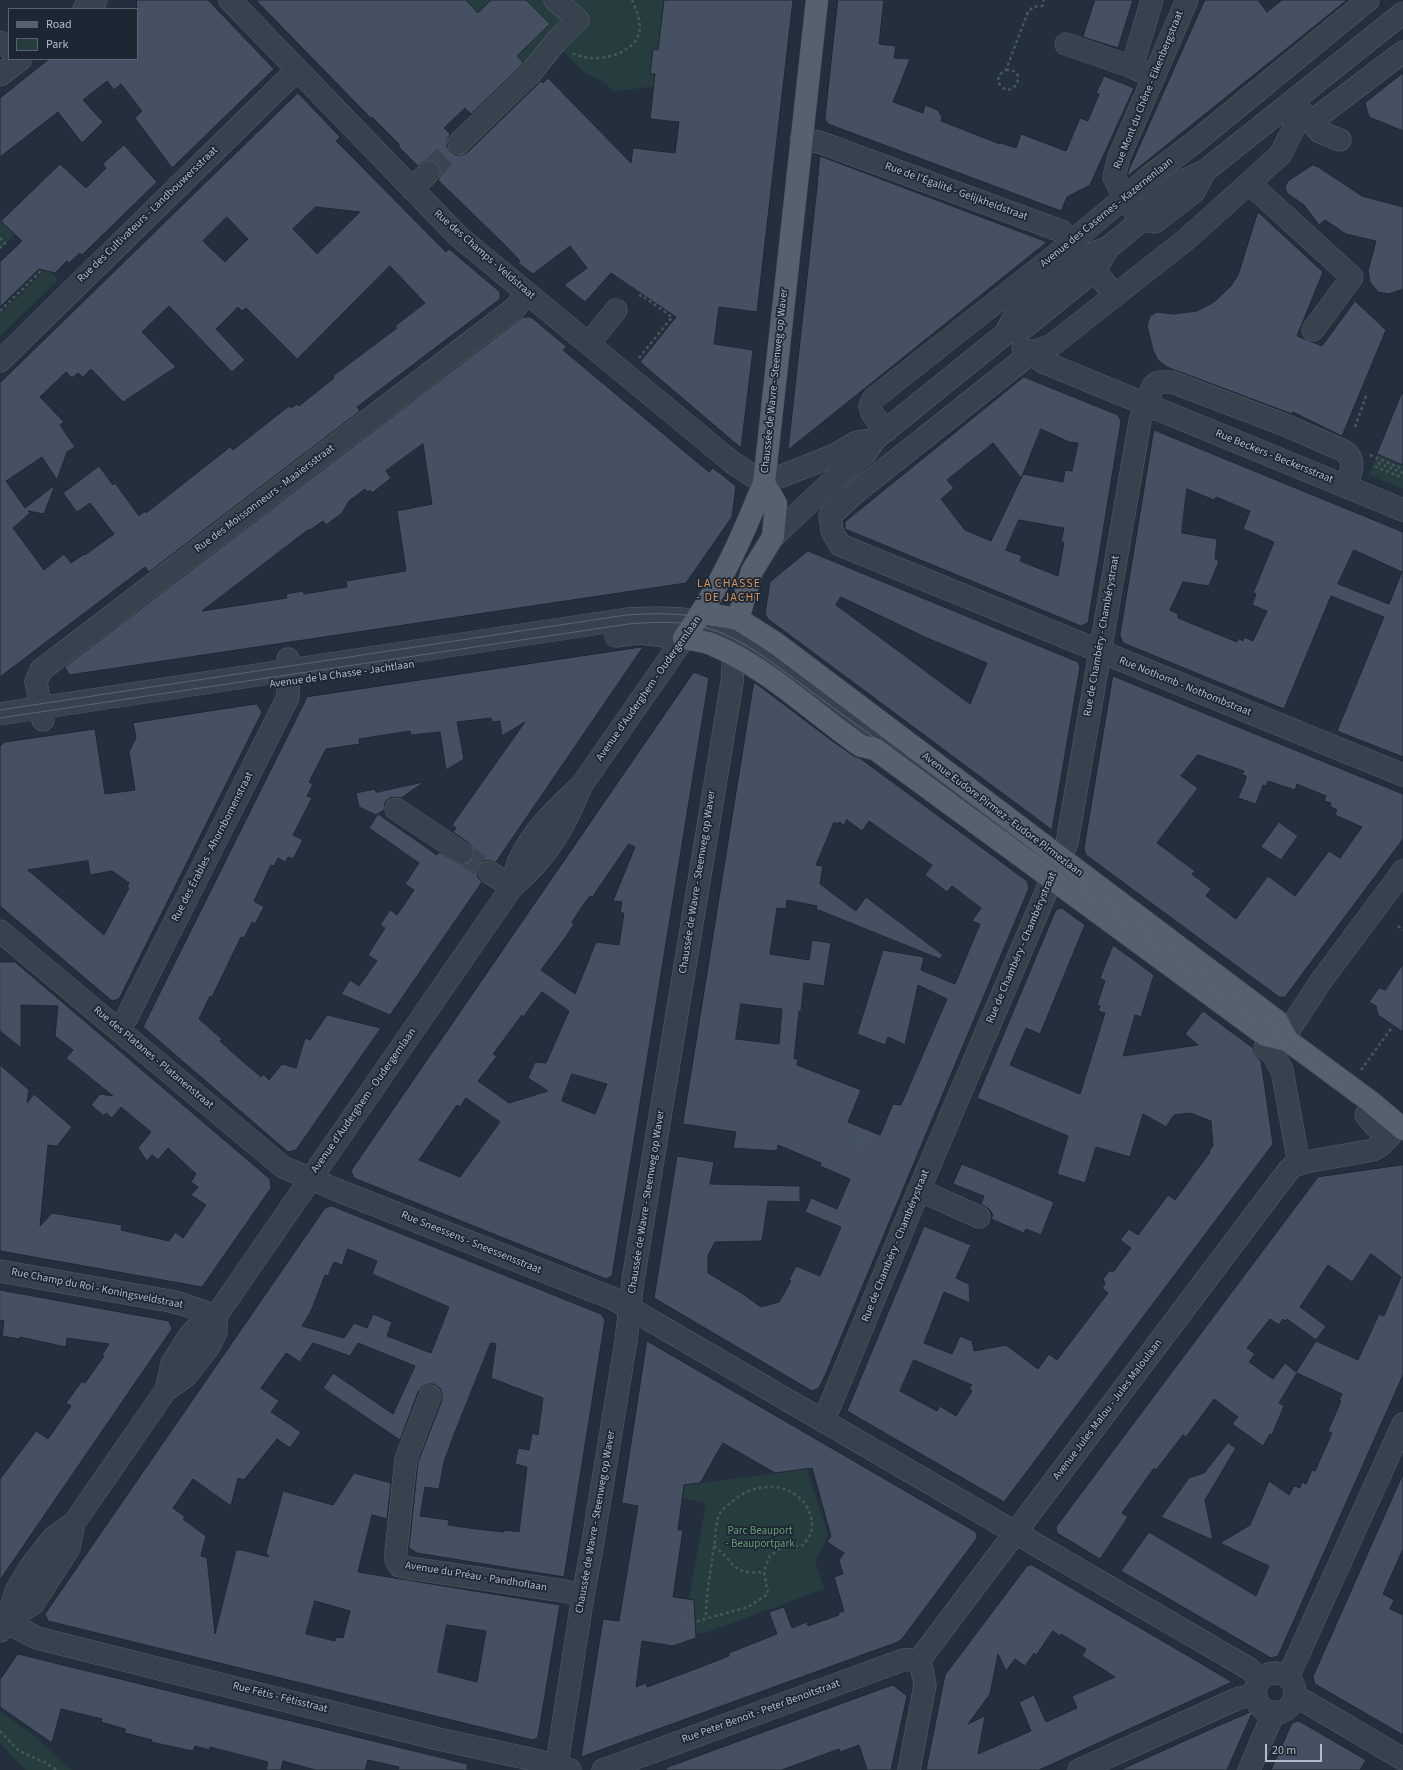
<!DOCTYPE html>
<meta charset="utf-8">
<style>
body{margin:0}
#map{position:relative;width:1403px;height:1770px;overflow:hidden;background:#242f3e;font-family:"Source Sans 3",sans-serif}
canvas{display:block}
.legend{position:absolute;left:8px;top:8px;width:130px;height:52px;box-sizing:border-box;background:#1d2633;border:1px solid #59626f;margin:0;padding:5px 7px;list-style:none;font-size:12px;color:#b4bcc9}
.legend li{display:flex;align-items:center;gap:8px;height:20px}
.legend b{width:20px;border:1px solid #59626f}
.scale{position:absolute;left:1265px;top:1744px;width:57px;height:18px;box-sizing:border-box;border:2px solid #b4bcc9;border-top:0;padding-left:5px;font-size:12px;line-height:14px;white-space:nowrap;color:#b4bcc9;-webkit-text-stroke:3px #1d2633;paint-order:stroke}
</style>
<div id="map">
<canvas width="1403" height="1770"></canvas>
<ul class="legend">
<li><b style="height:5px;background:#56606e"></b>Road</li>
<li><b style="height:11px;background:#263c3f"></b>Park</li>
</ul>
<div class="scale">20 m</div>
</div>
<script>
const context = document.querySelector('canvas').getContext('2d');
context.lineJoin = 'round';
function fill(path, color) { context.fillStyle = color; context.fill(path, 'evenodd'); }
function strokePath(path, color, width, dash) { context.strokeStyle = color; context.lineWidth = width; context.lineCap = dash ? 'butt' : 'round'; context.setLineDash(dash || []); context.stroke(path); }
function write(font, color, halo, rows, align = 'center') {
  context.font = font + ' "Source Sans 3",sans-serif'; context.lineWidth = 3.5; context.setLineDash([]); context.textBaseline = 'middle'; context.strokeStyle = halo; context.fillStyle = color; for (const [text, x, y, turn = 0] of rows) {
    context.save(); context.translate(x, y); context.rotate((+turn || 0) * Math.PI / 180); context.textAlign = isNaN(turn) ? turn : align; if (halo) context.strokeText(text, 0, 0); context.fillText(text, 0, 0); context.restore();
  }
}
const green = new Path2D(`
 M274,0h390l-6,50 -5,-1 -3,25h5l-1,12 -40,6 -13,-12 -19,-9 -18,-19 -3,2 -13,-13 -76,73 -7,-6 -55,51 -12,-13 1,-2 -26,-27 -2,1 -106,-109z
 M0,219l15,15 -15,15z
 M47,268l11,12 -58,56v-22z
 M1377,454l26,11v24l-34,-14z
 M807,1469l21,67 -13,26 9,27 -122,45 -16,-2 -1,-10 21,-119 -36,-8 2,-8z
 M0,1711l32,23 40,36h-47l-25,-27z`);
const building = new Path2D(`
 M137,0h71l66,69 -102,99 -37,-50 7,-7 -21,-27 -7,6 -7,-9 -24,19 20,22 -21,21 -24,-31 -58,45v-59l49,-39h88z
 M256,0h210l12,13 13,-13h35l24,24 -33,32 6,6 -2,4 -50,48 -6,-6 -21,20 6,6 -3,6v6l3,5 6,4h6l6,-3 73,-71 2,2 5,-5 83,85 2,-15 42,5 4,-31 -29,-3 5,-45h-5l3,-25 5,1 6,-50h129l-36,312 -38,-5 -5,37 39,6 -12,98 -101,-86 36,-45 -65,-44 -26,29 -21,-17 23,-17 -17,-22 -37,28 -15,-11 2,-2 -14,-15 -68,-66 3,-5v-6l-3,-6 -6,-3h-6l-8,6 -20,-20 2,-1 -28,-28 -1,1z
 M838,0h46l-5,44 17,2 -2,12 16,1 -17,43 30,11 2,-8 13,5 4,8 -1,3 59,23 1,-1 15,5 5,-14 45,17 14,-33 8,3 11,-27 -3,-1 8,-17 30,12 -44,97 -23,12 -6,14 -233,-87 -3,-5z
 M1095,0h38l-15,48 -35,-11z
 M1205,0h53l9,12 15,-12h65l-219,176v-4z
 M1403,73v58l-34,-14 -4,-14z
 M298,93l42,44 -4,4 24,24 86,87 3,-3 51,43v7l-143,108 3,4 -211,161 -4,-5 -145,110v-294zM316,207l44,5 -43,42 -24,-25zM227,217l21,22 -23,23 -22,-21zM390,266l35,37 -30,23 2,2 -64,48 1,2 -35,28 -2,-2 -6,4 -2,-2 -56,44 -3,-3 -84,66 -1,-2 -6,5 -24,-33 -2,2 -14,-19 -36,27 14,19 13,-9 24,31 -29,21 -1,-1 -13,9 -7,-9 -20,16 -31,-42 17,-15 -2,-2 16,3 11,-29 -30,23 -19,-27 36,-24 15,23 10,-28 8,-5 -15,-22 4,-3 -24,-25 26,-25 6,6 6,-5 5,4 8,-8 32,33 53,-35 -34,-35 27,-26 63,66 13,-12 -29,-31 22,-22 4,4 4,-3 51,51z
 M124,145l33,37 -75,73 -2,-2 -11,10 -2,-2 -12,12 -16,-4 -39,38v-45l22,-21 -21,-20 59,-57 26,24 20,-20 -3,-4z
 M820,156l227,86 -259,208 29,-263z
 M1313,165l5,2 44,29 41,11v82l-14,5 -11,-2 -8,-10 -2,-11 8,-30 -30,-7 -21,-14 -6,5 -15,-20 -17,-12 -2,-6 3,-6z
 M1258,212l65,60 -26,64 25,10 33,-45 31,29 -44,106 -49,-24 -1,2 -125,-47 -9,-7 -5,-10 -6,-24 3,-10 7,-4 17,2 23,-3 17,-9 17,-16 7,-11z
 M523,317h8l36,30 -4,3 146,122 4,-4 23,18 -4,31 -46,66 -617,92 -4,-8zM423,444l9,60 -35,7 9,60 -60,10 1,6 -43,7 -1,-3 -17,3 1,4 -85,13 107,-82 1,1 13,-9 3,4 16,-12 7,-12 16,-12 3,3 2,-2 2,3 4,-3 15,-12 -5,-7z
 M1024,377l94,38 3,6 -33,202 -7,3 -236,-97v-7zM1041,429l28,13 9,1 -6,28 -7,-1 -2,12 -40,-8 -32,67 -26,-11 -24,-31 13,-11 -7,-8 46,-37 28,35zM1019,520l45,8 -3,14h3l-6,34 -38,-15 2,-5 -16,-6z
 M1402,393h1v72l-26,-11z
 M1154,430l249,102v225l-66,-26 47,-114 -53,-21 -47,113 -161,-66 -3,-8zM1187,489l27,11 2,-3 34,14 -7,18 31,13 -21,51 3,1 -4,11 15,6 -14,30 -9,-4 -1,4 -5,-3 -1,4 -59,-24v-4l-8,-4 13,-28 26,4 10,-25 -4,-2 2,-20 -35,-6zM1354,550l48,22 -13,32 -51,-20z
 M808,551l270,111 2,5 -28,163 -284,-211 -3,-5 5,-32zM841,597l86,41 60,25 -17,41 -134,-99z
 M643,647l-147,215 -7,-2 -6,1 -4,4 -2,7 1,6 4,4 -92,133 -49,-21 9,-14 9,6 18,-25 -9,-6 17,-27 -5,-3 10,-15 7,5 17,-25 -9,-6 14,-21 -50,-35 9,-14 59,41 2,-3 22,13 7,-1 4,-4 2,-6 -1,-6 -4,-5 -16,-11 3,-4 -4,-3 73,-103 -23,14 -2,-15 -8,1 -1,-4 -34,4 7,37 -18,11 -6,-38 -29,3 -1,-4 -51,8 1,5 -34,5 -17,33 4,2 -6,12 5,2 -19,37 10,5 -10,19 -5,-2 -3,5 -7,-4 -4,8 -3,-1 -17,36 10,6 -9,17 -3,-2 -8,16 -3,-1 -29,60 -2,-1 -11,23 23,20 -2,2 12,11 29,25 2,-3 6,6 13,-16 14,4 9,-30 5,2 17,-25 54,13 -85,122 -8,2 -145,-125 164,-330z
 M694,672l15,6 -97,598 -6,3 -252,-101 -3,-7zM629,844l6,3 -22,54 9,1 -2,11h4l-5,32 -23,-3 -21,52 -34,-24 24,-32 9,-14 -2,-2 9,-14 9,-12 2,1zM542,992l27,19 -23,52 -11,-1 -7,16 20,13 -39,12 -31,-22 19,-25 -4,-2 29,-39 1,2zM572,1074l35,10 -12,30 -33,-13zM466,1098l34,24 -40,55 -41,-17 38,-55 3,2z
 M1113,676l290,118v45l-118,158h-6l-193,-142 -2,-6zM1198,755l46,16 -2,4 4,1v3l-8,19 18,6 7,-19 3,1 2,-5 27,9 2,-6 29,12 -2,5 7,2 -1,3 7,4 -2,5 27,12 -22,31 -11,-7 -34,45 -27,-20 -32,43 -30,-23 5,-7 -19,-15 3,-3 -38,-28 41,-55 -17,-12z
 M754,682l81,61 19,13 7,3 166,122 2,7 -202,483 -8,17 -7,3 -158,-93 23,-142 37,6 -4,22 90,2v16l-32,-1 -6,40 -47,1 -7,13v18l35,21 18,13 18,-5 12,-21 -2,-1 7,-14 24,10 21,-49 -36,-15 6,-14 26,11 13,-30 -30,-13 1,-3 -43,-18 -1,6 -44,-3 3,-16 -53,-8zM847,820l15,11 7,-10 63,44 -7,10 22,17 5,-6 29,22 -9,13 8,3 -25,60 -34,-14 3,-13 -41,-7 -26,84 28,11 3,-8 17,8 13,-60 29,14 -46,106 -8,-1 -13,31 -32,-13 13,-32 -64,-25 1,-6h-4l5,-48h2l3,-28 20,3 7,-43 -19,-3 -3,20 -39,-6 7,-46 9,1 1,-9 30,6 -1,3 124,50 3,-4 -77,-58 -10,14 -36,-27 3,-18 -7,-1 18,-43 3,2 2,-2 5,3zM741,1004l41,5 -3,35 -43,-5z
 M257,704l5,8 -143,287 -7,2 -112,-95v-160l5,-4 90,-13 10,65 30,-4 -6,-38 7,-14 -3,-15zM88,861l2,14 22,-4 17,12 -2,4 2,1 -25,47 -76,-65z
 M424,782l-23,16 -5,-1 -6,1 -5,4 -1,8 -8,5 -17,-8 -3,-14 19,-4 1,3z
 M1279,822l19,14 -17,24 -20,-13z
 M1062,908l23,17 -45,109 -14,-6 -16,37 70,29 25,-81 -7,-2 2,-5 -3,-1 8,-24 -5,-3 13,-33 41,30 -13,42 -6,-2 -12,41 75,-11 -13,-11 18,-23 50,37 1,5 7,8 12,83 -269,358 -157,-91 77,-185 47,19 -15,33 13,6 1,19 -26,-11 -20,51 28,11 8,-18 12,5 2,10 32,-6 32,24 11,-15 8,6 51,-67 -6,-5 3,-4 -2,-5 6,-8h5l17,-23 -11,-8 9,-11 9,6 30,-40 7,5 35,-48 -1,-1 4,-5 -2,-25 -21,-8 -16,2 -8,12 -23,-13 -13,43 -34,-10 -11,36 -28,-9 11,-38 -91,-38 77,-184 2,-4zM914,1360l58,25 -3,3 3,3 -16,25 -16,-10 -3,5 -37,-20z
 M0,962h15l255,217 1,9 -69,99 -202,-36v-186l29,25 -2,13 7,-9 38,33 -15,19 -9,-1 -8,81 12,-13 70,12 -1,5 48,11 6,-9 8,6 23,-33 -15,-10 7,-8 -7,-5 5,-8 -28,-26 -10,12 -6,-5 -5,6 -9,-13 13,-16 -30,-25 -9,11 -6,-5 -2,3 -13,-11 9,-11 13,2 -47,-38 7,-8 -18,-14 3,-30 -37,-1v43l-21,-17z
 M1403,964v68l-25,-17 -2,-9 -7,-4 10,-14 6,2z
 M962,1164l92,38 -13,33 -15,-6 -2,4 -33,-14 2,-4 -4,-6 -8,-5 3,-8 -31,-12z
 M1403,1165v210l-125,281 -7,2 -150,-87 28,-39 107,64 13,-30 -49,-23 30,-18 19,-44 20,14 5,-9 6,2 2,-6 4,2 6,-14 3,1 17,-38 -4,-2 13,-30 -2,-1 3,-6 -45,-21 -18,30 5,3 -12,29 -2,-1 -7,12 -31,-22 6,-7 -24,-18 -28,38 -3,-2 -27,35 -2,-2 -32,45 6,4 -28,42 -43,-26 -1,-6 262,-350zM1371,1254l30,23 -17,39 -5,-2 -21,46 -42,-19 -20,31 -11,-9 -12,16 -24,-17 6,-8 -8,-6 23,-29 9,6 4,-6 2,2 2,-2 29,21 10,-14 -26,-19 28,-42 24,17z
 M332,1206l269,108 4,6 -41,257 -147,-24 -8,-5 9,-86 24,-62v-6l-2,-6 -6,-4h-6l-6,3 -4,5 -18,48 -77,-52 10,-15 60,41 22,-48 -57,-23 -8,13 -37,-13 -13,19 -14,-9 -25,35 18,13 -8,11 30,20 -11,16 -13,-9 -33,41 -6,-2 -7,28 -38,-27 -20,29 12,9 -2,2 23,17 -5,20 6,2 8,76 21,-84h6l27,7 -3,-4 17,-62 50,14 21,-32 37,10 -4,36 -15,-4 -14,57 202,33 -22,132 -5,3 -485,-119 -3,-7 280,-406zM348,1249l29,12 -5,13 77,33 -18,46 -44,-17 5,-14 -19,-8 -6,14 -13,-5 -10,15 -42,-12 9,-15 14,-36 3,1 6,-14 8,3zM491,1343l5,1 -5,34 52,20 -5,37 -6,-2 -3,17 -11,-2 -3,16 12,3 -8,65 -15,-2v2l-28,-3 -28,-4 1,-5 -29,-4 5,-29 14,2 5,-27 9,-25zM315,1601l35,10 -7,27 -7,-1 -1,4 -29,-7zM447,1625l39,6 -9,51 -39,-10z
 M0,1290l169,31 3,8 -172,251v-101l36,-48 12,8 23,-33 -5,-3 16,-22 3,2 19,-27 -2,-1 7,-11 -42,-6 -1,9 -46,-10v2l-18,-3 2,-15 -4,-1z
 M647,1341l329,191 1,6 -75,101 -4,3 -317,115 22,-138 16,2 19,-115 -16,-3zM723,1443l52,30 37,-5 19,68 -4,6 17,11 -5,7 4,14 -9,3 10,34 -6,2 1,2 -31,11 -1,-4 -15,6 -8,-21 -15,5 8,22 -48,19v3l-44,17 -38,14 -1,-4 -10,4 6,-46 31,5 23,-8 -2,-38 -21,-3 10,-67h-5l6,-45 16,-2z
 M1228,1443l8,5 -31,52 8,40 -52,-23 28,-39 15,-5z
 M1403,1474v75l-20,45 11,6 -4,9 13,6v120l-88,-51 -2,-7z
 M1032,1565l158,92 42,25 -193,88h-113l19,-95 82,-109zM1053,1631l7,5 1,-2 25,15 -4,7 33,21 -43,19 5,12 -31,14 -12,-27 -15,7 12,29 -53,23 7,-38 -17,8 22,-30 8,-40 8,17 9,-12 10,7 9,-13 2,2z
 M18,1654l449,110v6h-69l1,-3 -31,-7 -3,10h-50l-32,-9 -2,9h-15l2,-8 -58,-15v3l-15,-4 -2,5 -42,-9 1,-2 -27,-7v-4l-24,-7 1,-3 -41,-10 -9,34 -52,-36v-27z
 M893,1685l14,11 -16,74h-24l-8,-25 -19,7 -1,-3 -57,21h-116v-2z
 M1253,1711l-26,59h-107l91,-41z
 M1299,1721l67,39 -6,10h-89l21,-47z`);
const minorTunnel = new Path2D(`
 M429,172l30,-29
 M462,853l27,19`);
const path = new Path2D(`
 M573,53c19,11 59,4 66,-20 3,-10 -3,-24 -7,-33
 M1006,70c24,-1 7,30 -5,16 -6,-7 -1,-13 5,-16l22,-58 5,-5 9,-1 2,-6
 M0,238l5,5 -5,5
 M0,311l42,-41
 M639,358l33,-41 -31,-22 -2,2
 M1355,427l12,-34
 M1370,455l33,14
 M1403,473l-25,-10 -2,4 27,11
 M1398,926l5,4
 M1361,1070l32,-44
 M856,1149l4,-10 13,6
 M714,1546c22,17 17,29 49,26
 M685,1622h9l54,-15 20,-13 -4,-22 5,-15 10,-8 24,-4c2,-3 5,-6 7,-10 4,-8 2,-18 -2,-26 -15,-28 -53,-28 -75,-8 -5,4 -10,7 -13,12 -5,9 -4,23 -6,33 -3,24 -8,48 -8,72
 M0,1731l19,20 25,11 13,8`);
const minor = new Path2D(`
 M230,0l228,236 275,227 31,20 71,-28 22,-13 18,-3
 M1152,0l-20,67 22,10
 M84,9l12,-9
 M0,42l9,6
 M1066,44l66,23
 M0,75l21,-16
 M1293,102l1,26 -14,27 -92,83 -136,107 -22,9 -174,138 -26,24 2,15 8,14 563,230
 M1302,112l18,20 20,8
 M1311,122l92,-70
 M801,139l18,3 242,89 54,64
 M459,143l71,-69 28,-35 20,-19 -23,-20
 M1249,183l103,94 -39,53
 M412,189l17,-17
 M1133,209l-14,-22 -5,-10 5,-20 68,-157
 M1142,220l13,2 39,-30 11,-21
 M1005,334l11,-20 54,-45 14,-12 25,-10 33,-27 4,-10 38,-30 21,-9 198,-158
 M589,343l27,-33
 M1023,348l20,14 360,148
 M0,361l297,-291
 M886,431l-14,-18 -2,-7 3,-7 184,-145 93,-78 45,-34 173,-142
 M773,537l57,-54 35,-29 10,-15 130,-105 21,-8 69,-56 14,-23
 M0,714l627,-95c49,-3 75,-2 120,21l281,207
 M43,720l-7,-38 5,-12 474,-362 12,-15
 M396,809l66,44
 M489,872l23,15
 M513,884c1,-6 3,-14 5,-21 13,-31 39,-55 63,-77l103,-148 -46,-5 -22,3
 M0,931l283,236 54,23 275,108 636,370 13,11
 M118,1029l9,-12 161,-320v-38
 M1287,1040l2,-10 32,-49 82,-110
 M1265,1048l8,6 9,16 17,94
 M1366,1115l10,12
 M919,1190l60,27
 M0,1271l170,30 12,3 34,12
 M166,1390l20,-14 22,-28 8,-16v-16
 M430,1396l-24,63 -10,93v8l4,6 9,2 155,23 19,4
 M823,1420l8,-17 88,-213 148,-347 73,-422 13,-35 5,-4h14l113,43 57,25c16,9 9,23 4,37
 M6,1622l31,16 397,100 105,23 31,9
 M6,1622l27,-18 36,-56 5,-25
 M0,1631l6,-9 10,-31 15,-25 23,-29 20,-14 92,-133 6,-27 18,-28 13,-13 13,-6 296,-429c34,-29 53,-60 69,-101
 M920,1659l368,-488 5,-5 13,-4 67,-12 8,-5 18,-19
 M1255 1693a20 20 0 1 1 40 0a20 20 0 1 1-40 0Z
 M1288,1677l115,-253
 M1295,1697l13,6 95,56
 M556,1770l27,-175 8,-42 35,-212 7,-61 99,-598 3,-44
 M603,1770l300,-110 17,-1
 M909,1770l16,-85 -5,-26
 M1079,1770l160,-72 17,-3
 M1249,1770l25,-58`);
const major = new Path2D(`
 M817,0l-53,483c-22,54 -45,107 -80,155 9,2 19,3 27,6 56,23 101,68 150,102l14,3 390,286 22,5 84,62 32,27
 M702,613l36,6 39,25 500,377 10,19
 M738,619l14,-48 21,-34 3,-33 -12,-21`);
const tram = new Path2D(`
 M0,710l626,-95c63,-4 94,0 146,37l576,427 55,43
 M0,718l628,-94c62,-5 88,0 139,35l268,197 328,246 40,36`);
const streetNames = [
 ["Rue Mont du Chêne - Eikenbergstraat",1149,90,-68],
 ["Rue de l'Égalité - Gelijkheidstraat",956,192,20],
 ["Avenue des Casernes - Kazernenlaan",1107,213,-39],
 ["Rue des Cultivateurs - Landbouwersstraat",148,215,-44],
 ["Rue des Champs - Veldstraat",484,255,41],
 ["Chaussée de Wavre - Steenweg op Waver",775,381,-84],
 ["Rue Beckers - Beckersstraat",1274,457,22],
 ["Rue des Moissonneurs - Maaiersstraat",265,499,-37],
 ["Rue de Chambéry - Chambérystraat",1102,636,-80],
 ["Avenue de la Chasse - Jachtlaan",342,675,-8],
 ["Rue Nothomb - Nothombstraat",1185,687,22],
 ["Avenue d'Auderghem - Oudergemlaan",649,689,-55],
 ["Avenue Eudore Pirmez - Eudore Pirmezlaan",1002,815,37],
 ["Rue des Érables - Ahornbomenstraat",213,847,-63],
 ["Chaussée de Wavre - Steenweg op Waver",698,882,-81],
 ["Rue de Chambéry - Chambérystraat",1022,948,-67],
 ["Rue des Platanes - Platanenstraat",153,1058,40],
 ["Avenue d'Auderghem - Oudergemlaan",364,1101,-55],
 ["Chaussée de Wavre - Steenweg op Waver",647,1202,-81],
 ["Rue Sneessens - Sneessensstraat",471,1243,22],
 ["Rue de Chambéry - Chambérystraat",896,1246,-68],
 ["Rue Champ du Roi - Koningsveldstraat",97,1289,11],
 ["Avenue Jules Malou - Jules Maloulaan",1108,1410,-53],
 ["Chaussée de Wavre - Steenweg op Waver",596,1522,-80],
 ["Avenue du Préau - Pandhoflaan",476,1577,9],
 ["Rue Fétis - Fétisstraat",280,1698,14],
 ["Rue Peter Benoit - Peter Benoitstraat",761,1712,-20]
];
const parkNames = [
 ["Parc Beauport",760,1532],
 ["- Beauportpark",760,1545]
];
const neighbourhoodNames = [
 ["LA CHASSE",729,584],
 ["- DE JACHT",729,598]
];
fill(green, '#263c3f');
fill(building, '#455162');
strokePath(building, '#1f2835', 1);
strokePath(minorTunnel, '#3a4453', 22, [22, 11]);
strokePath(minor, '#565f6c', 23);
strokePath(major, '#414a57', 23);
strokePath(path, '#44595c', 2.5, [3, 3]);
strokePath(minor, '#38414e', 22);
strokePath(major, '#56606e', 22);
strokePath(tram, '#5a6575', 1);
write('11px', '#b4bcc9', '#1d2633', streetNames);
write('11px', '#6b9a76', '#1d2633', parkNames);
context.letterSpacing = '1px';
write('12px', '#d59563', '#1d2633', neighbourhoodNames);
context.letterSpacing = '0px';
</script>
